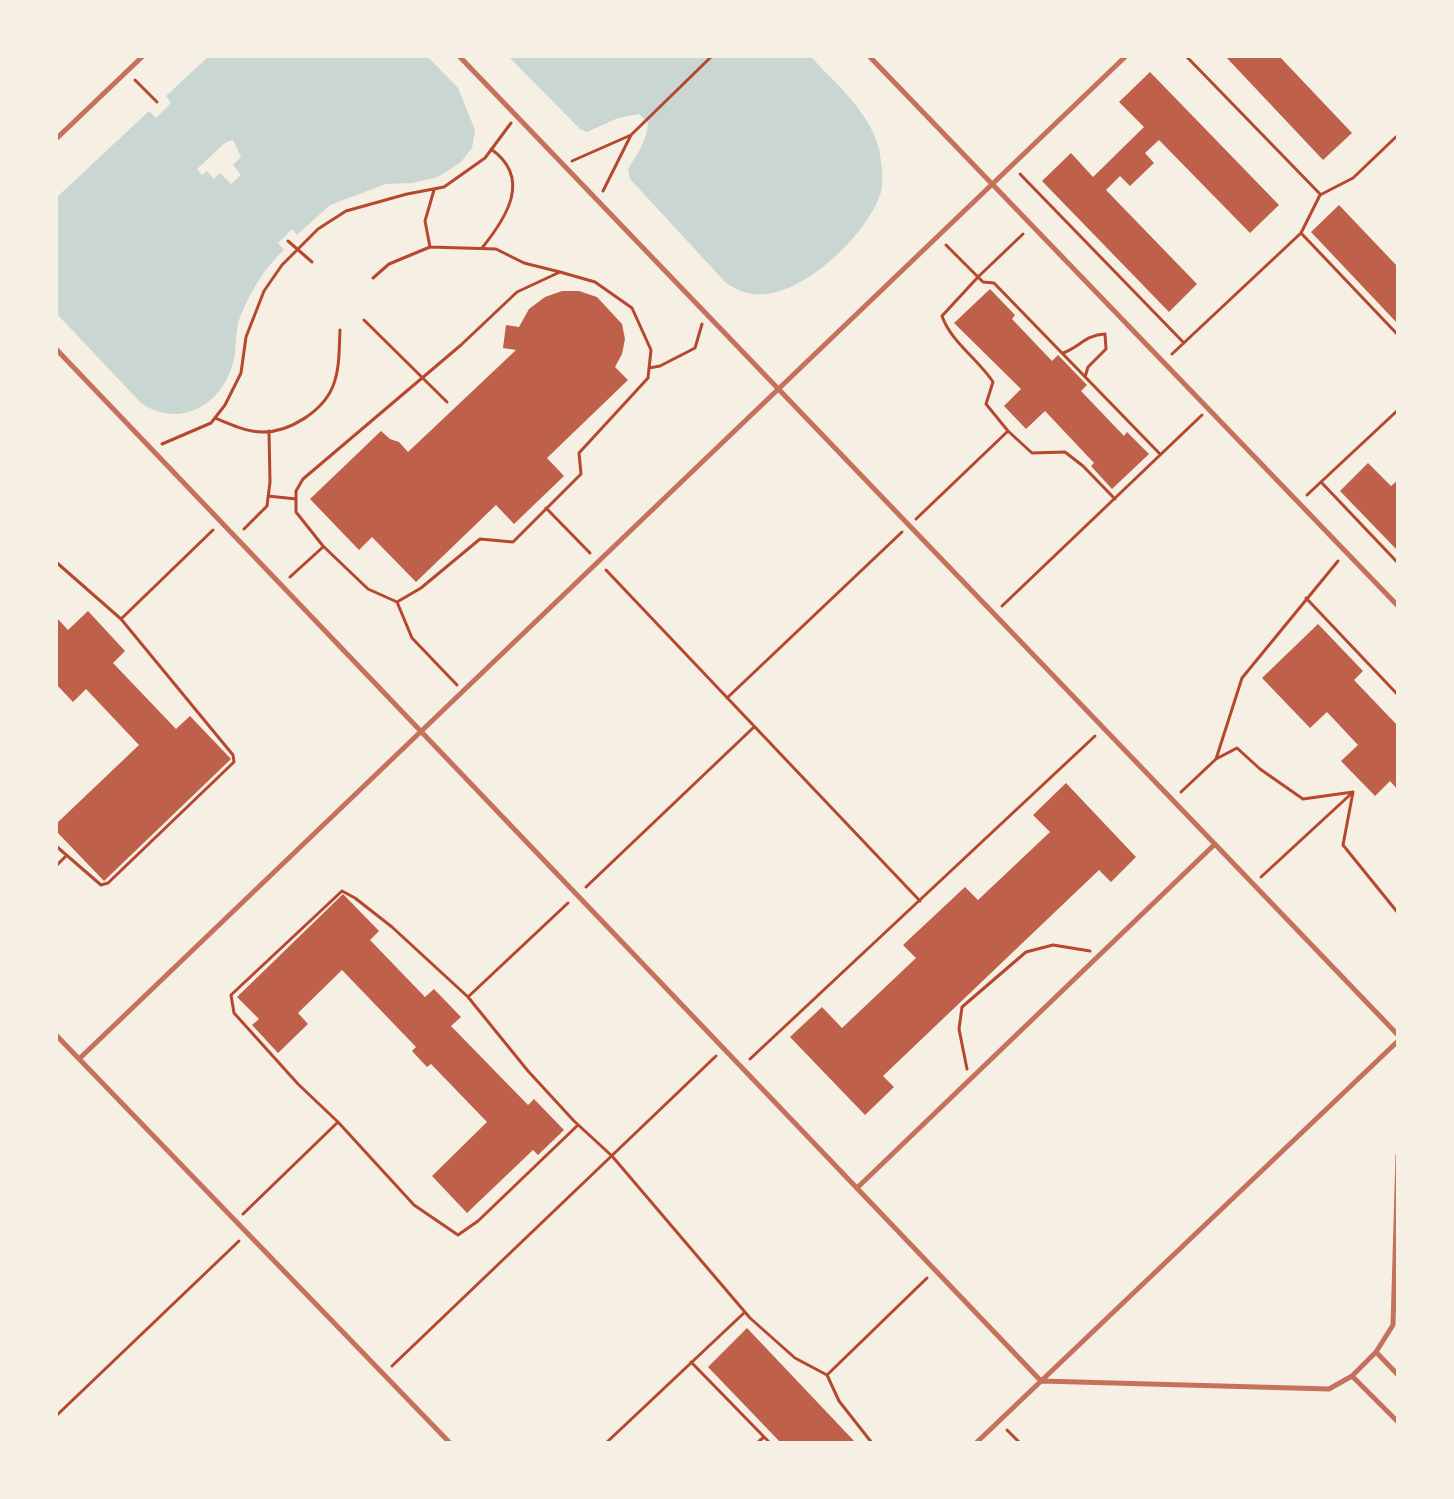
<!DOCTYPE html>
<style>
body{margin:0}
#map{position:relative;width:1454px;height:1499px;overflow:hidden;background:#f6efe4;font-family:Figtree,sans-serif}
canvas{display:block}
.frame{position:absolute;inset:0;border:58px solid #f6efe4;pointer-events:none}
</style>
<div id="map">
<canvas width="1454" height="1499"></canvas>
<div class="frame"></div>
</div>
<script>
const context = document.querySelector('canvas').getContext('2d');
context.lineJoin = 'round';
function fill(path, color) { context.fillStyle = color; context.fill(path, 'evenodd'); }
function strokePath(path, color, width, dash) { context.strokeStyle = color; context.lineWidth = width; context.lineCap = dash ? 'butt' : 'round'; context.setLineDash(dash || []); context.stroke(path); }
const water = new Path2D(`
 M209,56h218l31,32 17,42 -3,18 -11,14 -23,15 -26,6 -26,1 -56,21 -33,30 -5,-6 -14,14 6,7c-19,17 -34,42 -44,67 -5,14 -3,27 -6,42 -10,45 -53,71 -93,44l-85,-90v-115l93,-87 7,7 15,-15 -5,-7zM233,140l8,17 -8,8 8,10 -10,9 -11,-11 -6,6 -7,-8 -5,4 -5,-6 29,-27z
 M508,56h302c25,27 60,56 69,93 2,12 5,31 2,43 -12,40 -72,98 -115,102 -15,2 -28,-3 -40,-11l-96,-104 -2,-10c9,-15 19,-28 20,-46l-9,-9 -21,4 -31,14 -7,-3z`);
const building = new Path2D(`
 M1225,56h54l73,77 -29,27z
 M1150,72l129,133 -29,28 -91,-93 -14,13 9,10 -24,23 -10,-10 -14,14 91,94 -28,28 -127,-131 29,-28 22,24 51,-50 -25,-25z
 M1339,205l59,62v57l-87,-92z
 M990,289l25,26 -3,4 40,42 6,-6 29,30 -6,6 43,45 3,-4 22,22 -37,35 -21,-23 3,-3 -49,-52 -19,18 -22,-23 17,-17 -67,-66z
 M562,291h17l18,6 25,27 3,15 -3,15 -7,13 13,13 -81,78 17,18 -50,48 -18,-19 -80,77 -44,-45 -13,13 -49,-51 71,-68 9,8 9,3 9,10 108,-102 -13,-2 3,-23 13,2 10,-18 16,-12z
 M1368,463l23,23 7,-6v71l-58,-60z
 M88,611l37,40 -12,12 63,66 14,-13 41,43 -127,122 -48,-50v-7l83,-79 -53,-56 -13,13 -17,-18v-67l12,13z
 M1318,624l45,47 -9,9 44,46v64l-8,-9 -15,15 -34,-35 17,-16 -31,-33 -17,16 -48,-50z
 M1066,783l70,74 -25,25 -12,-12 -216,206 11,11 -29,28 -75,-78 32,-30 20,21 74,-70 -13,-13 62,-58 13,13 72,-68 -17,-17z
 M343,894l36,37 -9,9 55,57 9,-8 27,28 -10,9 77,79 6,-6 30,31 -26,25 -5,-5 -66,63 -35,-37 55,-54 -56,-58 -4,3 -15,-16 4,-4 -74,-77 -44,43 10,11 -30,29 -26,-28 7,-6 -22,-22z
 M747,1328l109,115h-75l-73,-76z`);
const path = new Path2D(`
 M1186,56l134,138
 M135,80l22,22
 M572,161l59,-26
 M1020,174l164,169
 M603,191l28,-56 81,-79
 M1301,233l97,102
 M1023,234l-45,43 -36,39c9,26 36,43 51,66l-7,22 22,27 24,22 33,-1 18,14 32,33
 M288,241l24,21
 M946,245l37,37 11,1 166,171
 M430,247l-5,-26 9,-31
 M482,248c25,-31 50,-70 9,-99
 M560,272l35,10 37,26 19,42 -3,28 -69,75 2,21 -68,68 -33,-3 -59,49 -24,14 -29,-13 -45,-43 -27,-34v-21l7,-12 158,-134 56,-53z
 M373,278l16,-14 41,-17 66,2 28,14 36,9
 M364,320l83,82
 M1063,353c17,-6 22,-18 42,-19l1,15 -18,18 -3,10
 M1172,354l129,-121 19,-38 33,-17 45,-43
 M649,368l11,-2 35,-18 7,-24
 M215,418c14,6 32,14 48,14 27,0 60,-21 70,-46 7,-18 6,-37 7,-56
 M162,444l49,-21 14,-18 16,-32 5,-36 18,-46 18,-26 36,-36 28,-18 61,-17 37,-7 41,-29 26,-35
 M1321,482l77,81
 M1307,495l91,-85
 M268,496l28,3
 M546,508l44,45
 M916,519l92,-88
 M244,529l23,-23 3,-24 -1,-51
 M56,562l65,57 112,136 1,7 -126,121 -7,2 -45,-39
 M606,570l314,331
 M290,577l33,-30
 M1306,598l92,97
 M397,602l15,36 45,47
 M1002,606l200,-191
 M121,619l92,-89
 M727,698l175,-166
 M1216,759l21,-11 23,21 43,30 50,-7 -10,53 55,68
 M1181,792l35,-33 26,-81 96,-117
 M56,866l9,-9
 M1261,877l91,-84
 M586,887l168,-160
 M469,996l99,-93
 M750,1059l345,-323
 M967,1069l-8,-40 3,-22 64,-55 27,-7 37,6
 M578,1125l-100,96 -20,14 -44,-30 -76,-83 -40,-38 -64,-71 -3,-18 111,-104 13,7 37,29 76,70 60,74 46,50 38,35 138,162 45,40 32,17 12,26 33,42
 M243,1214l95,-92
 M691,1362l79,81
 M392,1366l324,-310
 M827,1375l100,-97
 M56,1416l183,-175
 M1007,1430l13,13
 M606,1443l139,-131
 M757,1443l7,-6`);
const service = new Path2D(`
 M459,56l939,979
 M869,56l529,550
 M56,139l87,-83
 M56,349l985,1032 288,8 23,-13 24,-24 17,-27 5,-170
 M56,1035l394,408
 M79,1059l1047,-1003
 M857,1188l358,-344
 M1376,1352l22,23
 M1352,1376l46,46
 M976,1443l422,-402`);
fill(water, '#c9d6d2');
fill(building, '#bf614a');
strokePath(path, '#b5482f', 3);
strokePath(service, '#c5725c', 5);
</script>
